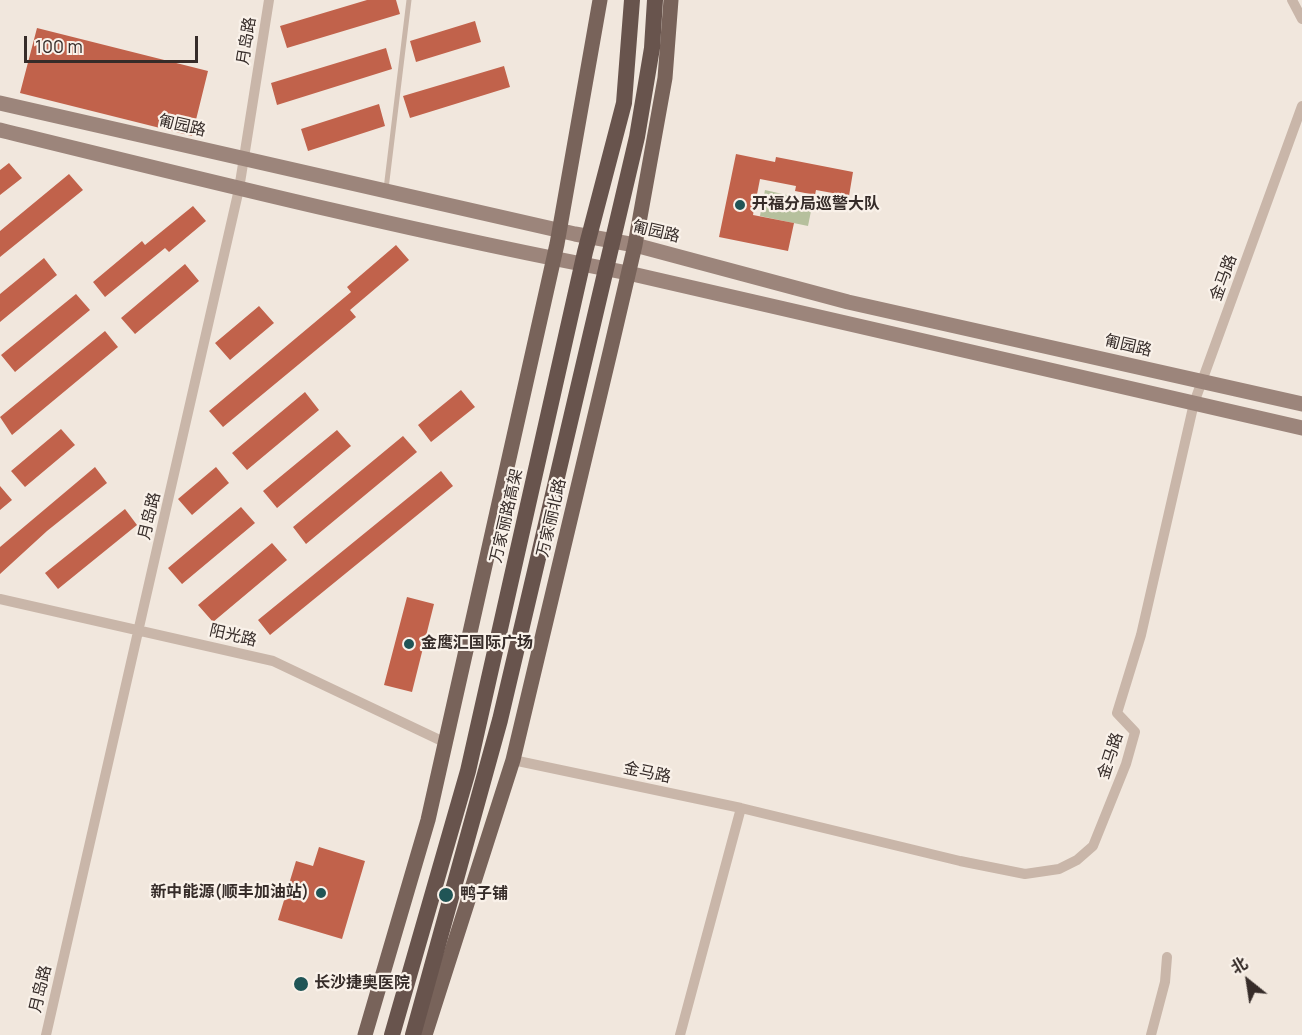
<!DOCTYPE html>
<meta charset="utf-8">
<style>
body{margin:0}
#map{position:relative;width:1302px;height:1035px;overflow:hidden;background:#f1e7dd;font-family:Manrope,"Noto Sans SC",sans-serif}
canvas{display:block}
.north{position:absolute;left:1218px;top:951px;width:60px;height:60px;-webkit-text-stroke:4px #f9f1e9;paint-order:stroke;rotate:330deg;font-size:16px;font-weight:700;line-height:24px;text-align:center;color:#362c29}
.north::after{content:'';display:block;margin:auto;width:21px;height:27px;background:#362c29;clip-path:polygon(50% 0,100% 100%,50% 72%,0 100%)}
.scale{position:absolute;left:24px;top:36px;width:174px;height:27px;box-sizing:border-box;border:3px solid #362c29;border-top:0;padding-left:8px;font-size:18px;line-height:21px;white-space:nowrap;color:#362c29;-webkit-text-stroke:4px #f9f1e9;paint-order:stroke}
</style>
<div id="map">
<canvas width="1302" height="1035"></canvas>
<div class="north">北</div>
<div class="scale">100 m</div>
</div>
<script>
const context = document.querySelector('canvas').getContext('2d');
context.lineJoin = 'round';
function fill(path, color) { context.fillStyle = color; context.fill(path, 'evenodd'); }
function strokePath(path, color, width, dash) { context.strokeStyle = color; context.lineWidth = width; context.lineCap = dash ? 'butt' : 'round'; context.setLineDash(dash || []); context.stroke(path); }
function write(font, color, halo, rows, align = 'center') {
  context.font = font + ' Manrope,"Noto Sans SC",sans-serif'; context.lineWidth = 4.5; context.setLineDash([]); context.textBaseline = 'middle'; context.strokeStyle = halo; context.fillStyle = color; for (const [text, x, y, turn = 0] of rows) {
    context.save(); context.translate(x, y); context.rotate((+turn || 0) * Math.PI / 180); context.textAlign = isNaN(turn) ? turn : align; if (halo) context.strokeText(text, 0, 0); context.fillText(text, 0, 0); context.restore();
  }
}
const green = new Path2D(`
 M765,190l48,11 -5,25 -48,-10z`);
const building = new Path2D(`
 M367,0h29l4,14 -113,34 -7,-22z
 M475,21l6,21 -65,20 -6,-21z
 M37,28l171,43 -16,65 -172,-43z
 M386,48l6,21 -115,36 -6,-22z
 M504,66l6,21 -100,31 -7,-22z
 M379,104l6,22 -77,25 -7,-22z
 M736,154l39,8 1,-5 77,15 -4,24 -33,-6 -1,5 -20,-4 1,-5 -36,-7 -7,36 41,8 -6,28 -69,-14z
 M9,163l13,15 -22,17v-25z
 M69,174l14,16 -83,67v-26z
 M193,206l13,15 -37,31 -4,-4 -60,49 -12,-15 49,-41 3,4z
 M396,245l13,15 -59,50 6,7 -133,110 -14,-16 142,-119 -4,-5z
 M44,258l13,17 -57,47v-28z
 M185,264l14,17 -64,53 -14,-16z
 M76,294l14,16 -75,62 -14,-17z
 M259,306l15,17 -44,37 -15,-17z
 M105,331l13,16 -106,88 -12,-18z
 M461,390l14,17 -44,35 -13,-17z
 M305,392l14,18 -72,60 -15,-17z
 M61,429l14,16 -50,42 -14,-16z
 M337,430l14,16 -74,62 -14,-17z
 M403,436l14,16 -111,92 -13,-17z
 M95,467l12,16 -60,48 -47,43v-27z
 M216,467l13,16 -37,32 -14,-16z
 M441,471l12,15 -183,149 -12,-15z
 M0,486l12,14 -12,10z
 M241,507l14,16 -73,61 -14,-16z
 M125,509l12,16 -79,64 -13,-16z
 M272,543l15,17 -74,62 -15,-17z
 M407,597l27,7 -22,88 -28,-7z
 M319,847l46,14 -23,78 -64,-19 18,-59 17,5z`);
const service = new Path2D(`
 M386,189l23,-189`);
const minor = new Path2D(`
 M1292,0l10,19
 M0,599l273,62 173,82
 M513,760l228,48 219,53 65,13 34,-5 18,-9 16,-14 33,-82 9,-32 -18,-19 24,-78 53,-232 108,-297
 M46,1035l193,-846 30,-189
 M680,1035l61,-227
 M1151,1035l14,-53 2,-25`);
const secondary = new Path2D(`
 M0,103l575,131 60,11 213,57 454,102
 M0,130c208,51 417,103 628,143l674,155`);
const primary = new Path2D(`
 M365,1035l63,-215 129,-576 43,-244
 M425,1035l88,-275 98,-412 24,-103 30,-167 6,-78`);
const trunkBridge = new Path2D(`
 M392,1035l76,-264 117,-519 39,-149 8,-103
 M413,1035l87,-315 137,-583 15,-89 3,-48`);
const markers = [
 [740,205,6,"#205556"],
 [409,644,6,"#205556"],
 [321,893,6,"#205556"],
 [446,895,8,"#205556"],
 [301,984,8,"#205556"]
];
const streetNames = [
 ["月岛路",247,41,-81],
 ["匍园路",182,126,13],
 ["匍园路",656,232,13],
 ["金马路",1224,278,-70],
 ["匍园路",1128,346,13],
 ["月岛路",150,516,-77],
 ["万家丽路高架",507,516,-77],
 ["万家丽北路",552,518,-77],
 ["阳光路",233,636,13],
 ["金马路",1111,756,-72],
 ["金马路",647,773,12],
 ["月岛路",41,989,-77]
];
const poiNames = [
 ["开福分局巡警大队",752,205],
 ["金鹰汇国际广场",421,644],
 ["新中能源(顺丰加油站)",309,893,"right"],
 ["鸭子铺",460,895],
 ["长沙捷奥医院",314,984]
];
fill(green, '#b6c09d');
fill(building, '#c1624b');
strokePath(service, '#c9b6a9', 5);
strokePath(minor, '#c9b6a9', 10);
strokePath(secondary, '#9c857b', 15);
strokePath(primary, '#78635a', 15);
strokePath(trunkBridge, '#68544d', 16);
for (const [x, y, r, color] of markers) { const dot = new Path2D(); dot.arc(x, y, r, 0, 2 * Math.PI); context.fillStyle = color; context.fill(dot); strokePath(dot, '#f9f1e9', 2); }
write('16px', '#362c29', '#f9f1e9', streetNames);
write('bold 16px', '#362c29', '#f9f1e9', poiNames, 'left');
</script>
